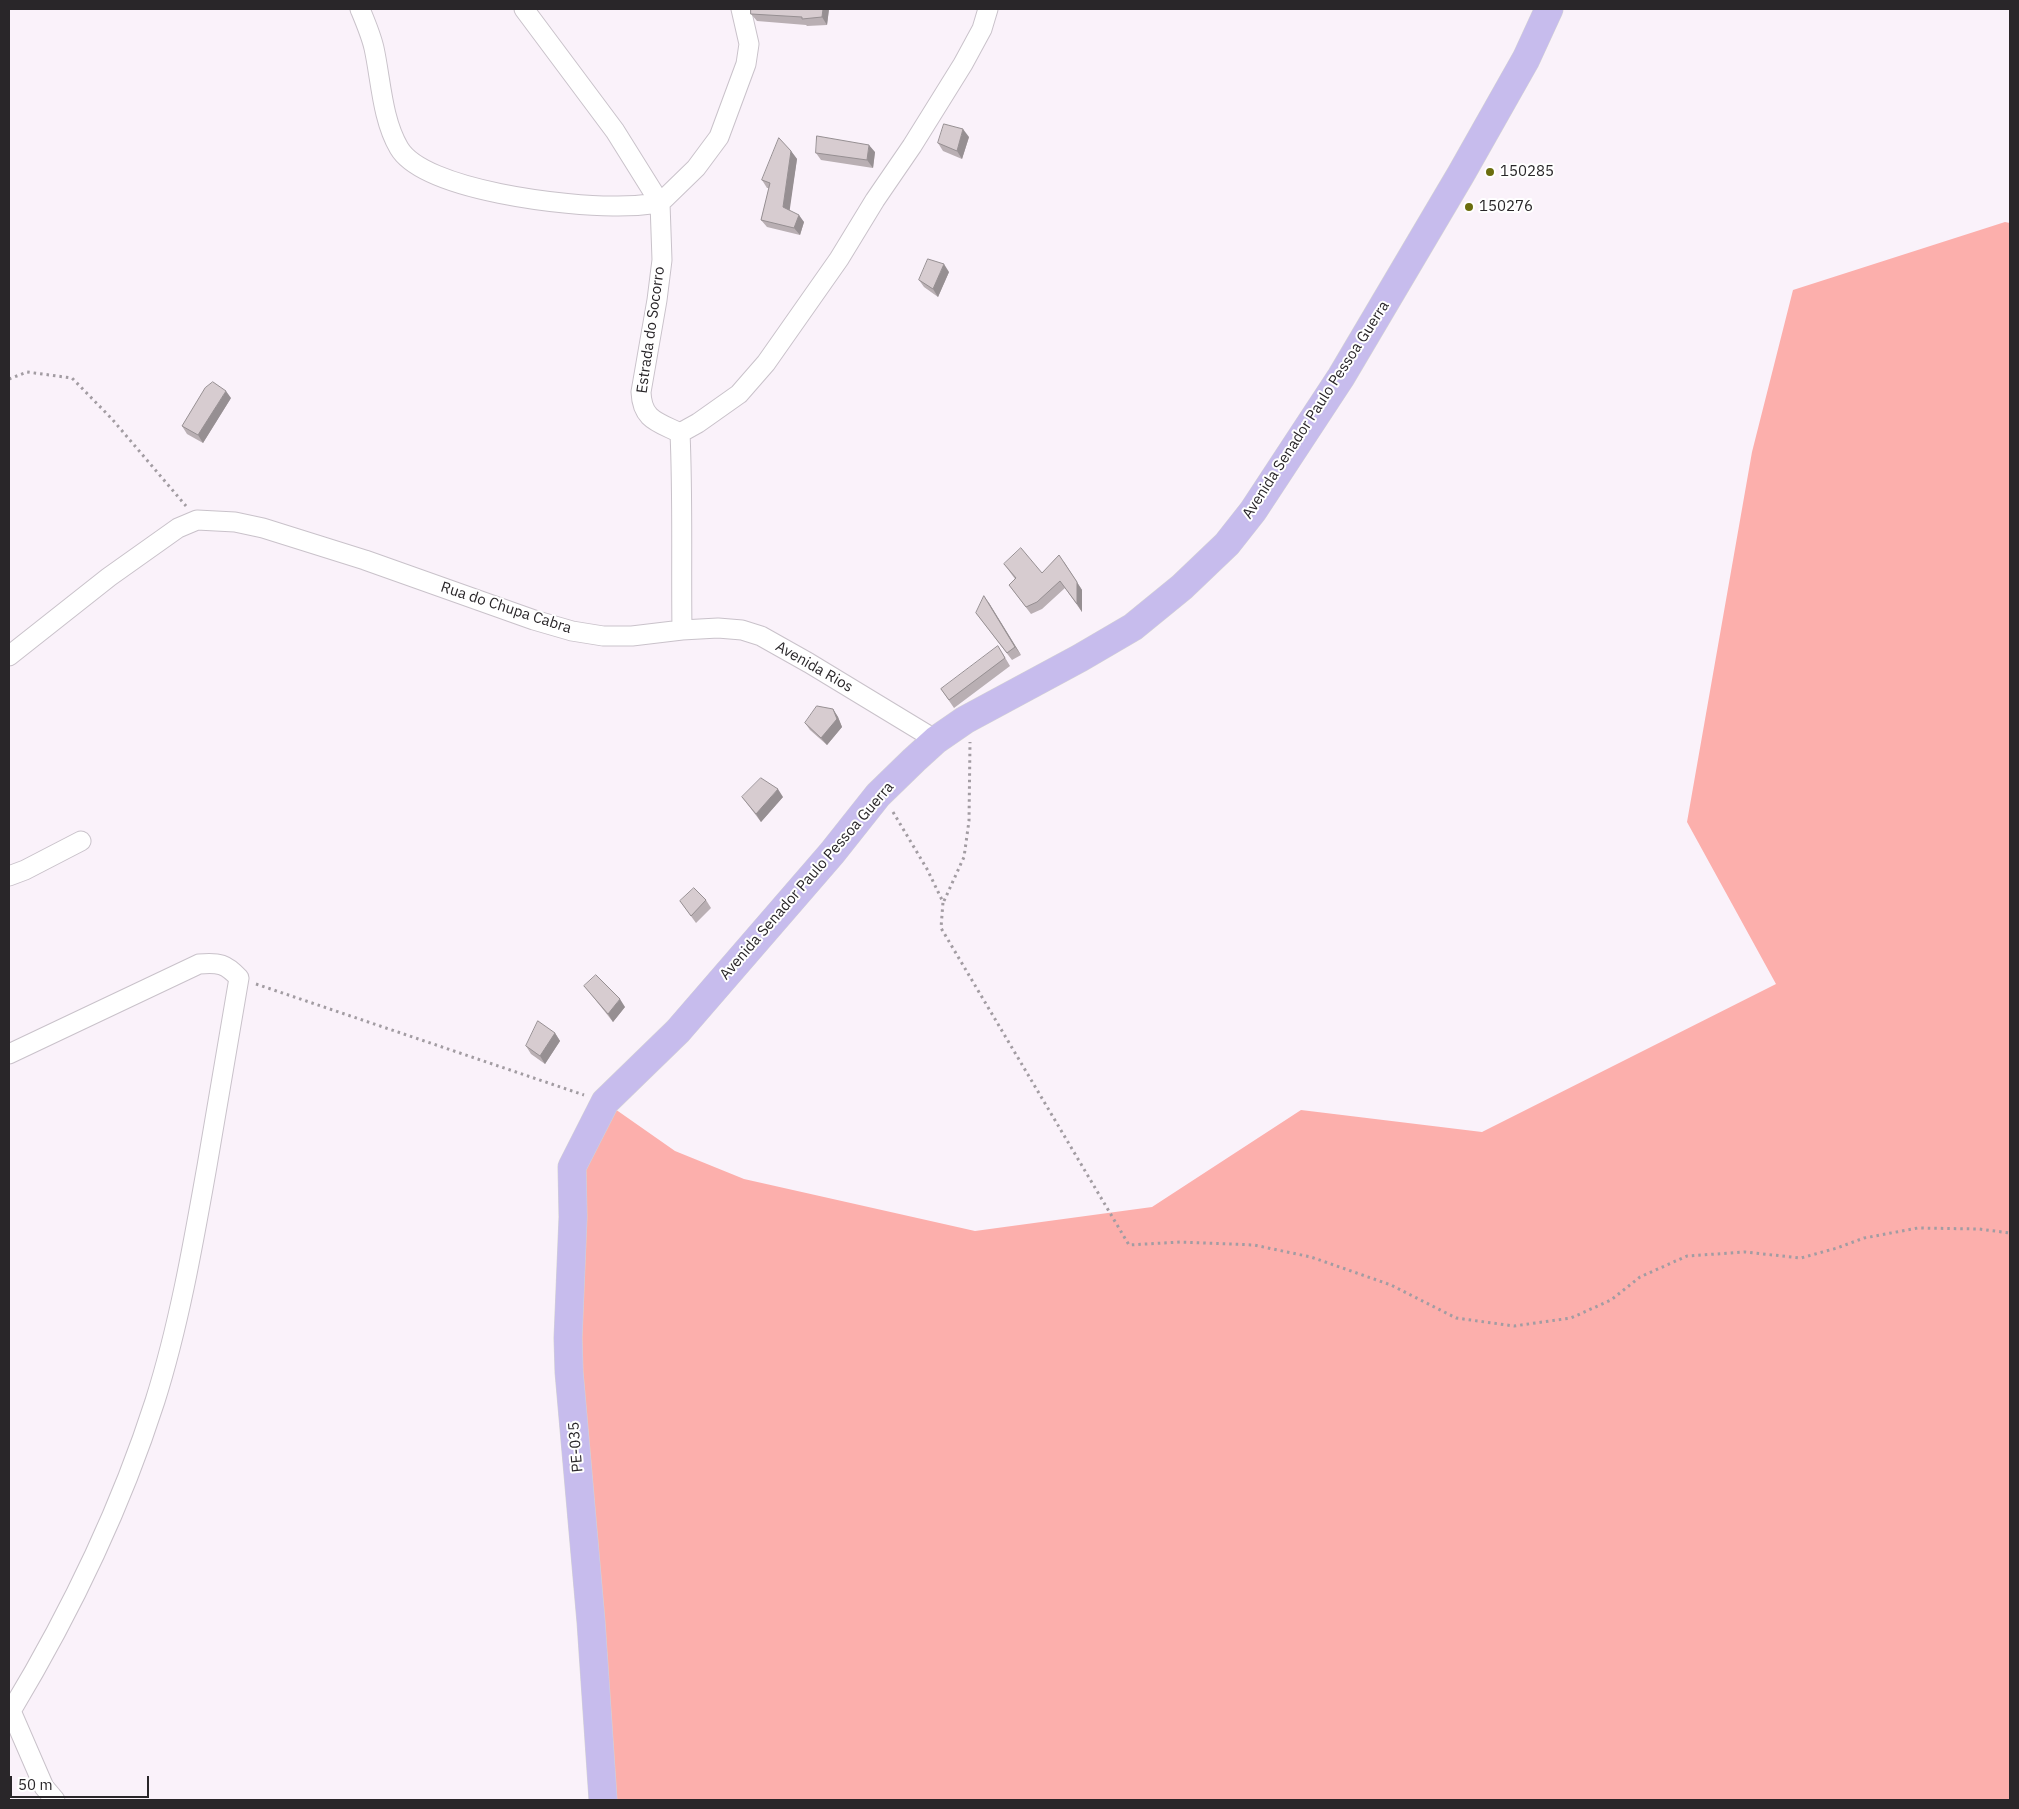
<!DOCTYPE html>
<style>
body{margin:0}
#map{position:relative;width:2019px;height:1809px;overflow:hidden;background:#faf2fa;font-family:"IBM Plex Sans",sans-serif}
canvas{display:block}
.frame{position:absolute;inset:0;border:10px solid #292629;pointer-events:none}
.scale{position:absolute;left:10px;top:1776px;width:139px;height:22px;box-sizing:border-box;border:2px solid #292629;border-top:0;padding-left:6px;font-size:15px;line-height:18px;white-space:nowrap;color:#292629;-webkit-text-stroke:4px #fff;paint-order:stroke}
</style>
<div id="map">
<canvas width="2019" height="1809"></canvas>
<div class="frame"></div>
<div class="scale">50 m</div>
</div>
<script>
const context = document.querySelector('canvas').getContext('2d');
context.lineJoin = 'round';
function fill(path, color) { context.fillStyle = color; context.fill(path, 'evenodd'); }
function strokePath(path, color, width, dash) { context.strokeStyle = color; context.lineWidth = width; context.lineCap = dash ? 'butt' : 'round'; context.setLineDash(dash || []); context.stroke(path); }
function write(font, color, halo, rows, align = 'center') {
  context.font = font + ' "IBM Plex Sans",sans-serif'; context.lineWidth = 4; context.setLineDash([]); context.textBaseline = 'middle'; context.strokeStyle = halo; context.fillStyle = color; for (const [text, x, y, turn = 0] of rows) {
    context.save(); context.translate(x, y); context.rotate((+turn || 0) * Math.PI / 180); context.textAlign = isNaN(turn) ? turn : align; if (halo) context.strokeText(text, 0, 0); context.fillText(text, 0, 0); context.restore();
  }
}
const green = new Path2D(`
 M2005,222l5,1v1577h-1407l-31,-633 33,-65 70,49 69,28 231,52 177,-24 149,-97 181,22 294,-148 -89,-162 65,-370 41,-162z`);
const path = new Path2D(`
 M9,379l18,-7 45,6 40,41 74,87
 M893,812l34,57 16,33 -2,26 188,317 51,-3 74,3 57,12 80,28 65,33 58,8 57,-8 40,-18 29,-23 47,-21 58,-4 56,6 36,-10 27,-10 54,-10 61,1 31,4
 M944,901l20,-44 5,-36 1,-79
 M256,984l328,111`);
const minor = new Path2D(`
 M360,9c5,12 11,26 14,39 7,32 8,71 25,100 25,43 171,59 219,58 14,0 28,-1 42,-3l-45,-72 -91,-122
 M680,433l18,-10 41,-29 27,-31 73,-104 36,-59 37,-54 51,-82 19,-35 6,-20
 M682,630c-1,-66 1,-131 -2,-197 -22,-11 -38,-13 -39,-41l16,-92 5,-40 -2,-57 36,-35 23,-31 27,-73 3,-20 -8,-35
 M9,656l100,-79 69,-49 19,-8 38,2 28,6 102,32 169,60 38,11 31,5h29l50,-6 36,-2 24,2 19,6 48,27 127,77
 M9,876l16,-6 56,-29
 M9,1054l190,-90c20,-2 27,0 40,14 -11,63 -21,126 -32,188 -14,79 -28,159 -52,235 -35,109 -85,212 -144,310h-2
 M11,1711l33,76 11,13`);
const primary = new Path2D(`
 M603,1800l-12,-178 -22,-250 -1,-34 5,-121 -1,-50 33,-65 73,-71 154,-178 46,-58 36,-35 22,-20 29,-20 115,-62 53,-31 49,-40 45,-43 26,-33 88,-134 120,-203 65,-115 23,-50`);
const wall = new Path2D(`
 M829,9l-2,16 -20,1 -1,-1 -49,-4 -6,-7z
 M969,137l-7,22 -19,-8 -5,-8z
 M791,151l6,8 -8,51 15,12 -4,13 -33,-8 -6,-7 8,-32h-2l-5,-8z
 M875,152l-2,16 -52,-8 -5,-7z
 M949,272l-11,25 -14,-10 -5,-7z
 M231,398l-28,45 -16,-9 -5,-8z
 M1064,562l18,28v22l-17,-24 -23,21 -11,5 -22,-29 6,-6 -11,-15 38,9z
 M989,603l32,52 -9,5 -36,-47z
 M1003,654l7,12 -56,42 -13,-19z
 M833,709l5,8 4,10 -15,18 -17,-15 -5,-7z
 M742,797h41l-22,25z
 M706,900l5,8 -15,15 -16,-22z
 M584,986l41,21 -12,15 -23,-29z
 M555,1033l5,8 -15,23 -14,-10 -5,-8z`);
const shadedWall = new Path2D(`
 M823,9h6l-2,16 -5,-8z
 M963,129l6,8 -7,22 -5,-8z
 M869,145l6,7 -2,16 -6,-8z
 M791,151l6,8 -8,56 -6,-8z
 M799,215l5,7 -4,13 -6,-7z
 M944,264l5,8 -11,25 -5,-8z
 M226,391l5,7 -28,45 -5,-8z
 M1064,562l18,28v22l-5,-8z
 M984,596l5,7 32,52 -6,-8z
 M833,709l5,8 4,10 -15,18 -6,-7z
 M778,789l5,8 -22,25 -5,-8z
 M620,999l5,8 -12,15 -5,-8z
 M555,1033l5,8 -15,23 -5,-8z`);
const building = new Path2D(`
 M751,9h72l-1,8 -20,2v-2l-51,-3z
 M944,124l19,5 -6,22 -19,-8z
 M817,136l52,9 -2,15 -51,-7z
 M779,138l12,13 -8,56 16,8 -5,13 -33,-8 9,-37 -8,-3z
 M928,259l16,5 -11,25 -14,-9z
 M213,382l13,9 -28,44 -16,-9 23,-38z
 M1021,548l21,25 17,-18 18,27v22l-17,-23 -23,21 -11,5 -17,-22 7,-7 -12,-14z
 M984,596l31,51 -8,6 -31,-40z
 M998,646l7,12 -56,42 -8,-11z
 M817,706l16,3 4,10 -16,19 -16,-15z
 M761,778l17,11 -22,25 -14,-17z
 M694,888l12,12 -15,16 -11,-15z
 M596,975l24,24 -12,15 -24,-28z
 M538,1021l17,12 -15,23 -14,-10z`);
const markers = [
 [1490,172,5,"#6b6d0e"],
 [1469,207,5,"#6b6d0e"]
];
const poiNames = [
 ["150285",1500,172],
 ["150276",1479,207]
];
const streetNames = [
 ["Estrada do Socorro",651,330,-82],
 ["Avenida Senador Paulo Pessoa Guerra",1316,410,-57],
 ["Rua do Chupa Cabra",506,608,18],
 ["Avenida Rios",814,667,30],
 ["Avenida Senador Paulo Pessoa Guerra",807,881,-49],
 ["PE-035",576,1447,-95]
];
fill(green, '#fcafac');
strokePath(minor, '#c9c2ca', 21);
strokePath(primary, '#d4d4d4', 29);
strokePath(path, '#a29ca2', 3, [2.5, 4]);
strokePath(minor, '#fff', 19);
strokePath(primary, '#c7bced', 28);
fill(wall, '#b9afb3');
fill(shadedWall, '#968f92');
fill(building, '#d7ccd0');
strokePath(building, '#968f92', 1);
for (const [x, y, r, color] of markers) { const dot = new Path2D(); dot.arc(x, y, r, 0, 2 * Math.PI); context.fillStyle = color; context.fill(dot); strokePath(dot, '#fff', 2); }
write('15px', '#292629', '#fff', poiNames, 'left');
write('15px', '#292629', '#fff', streetNames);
</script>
